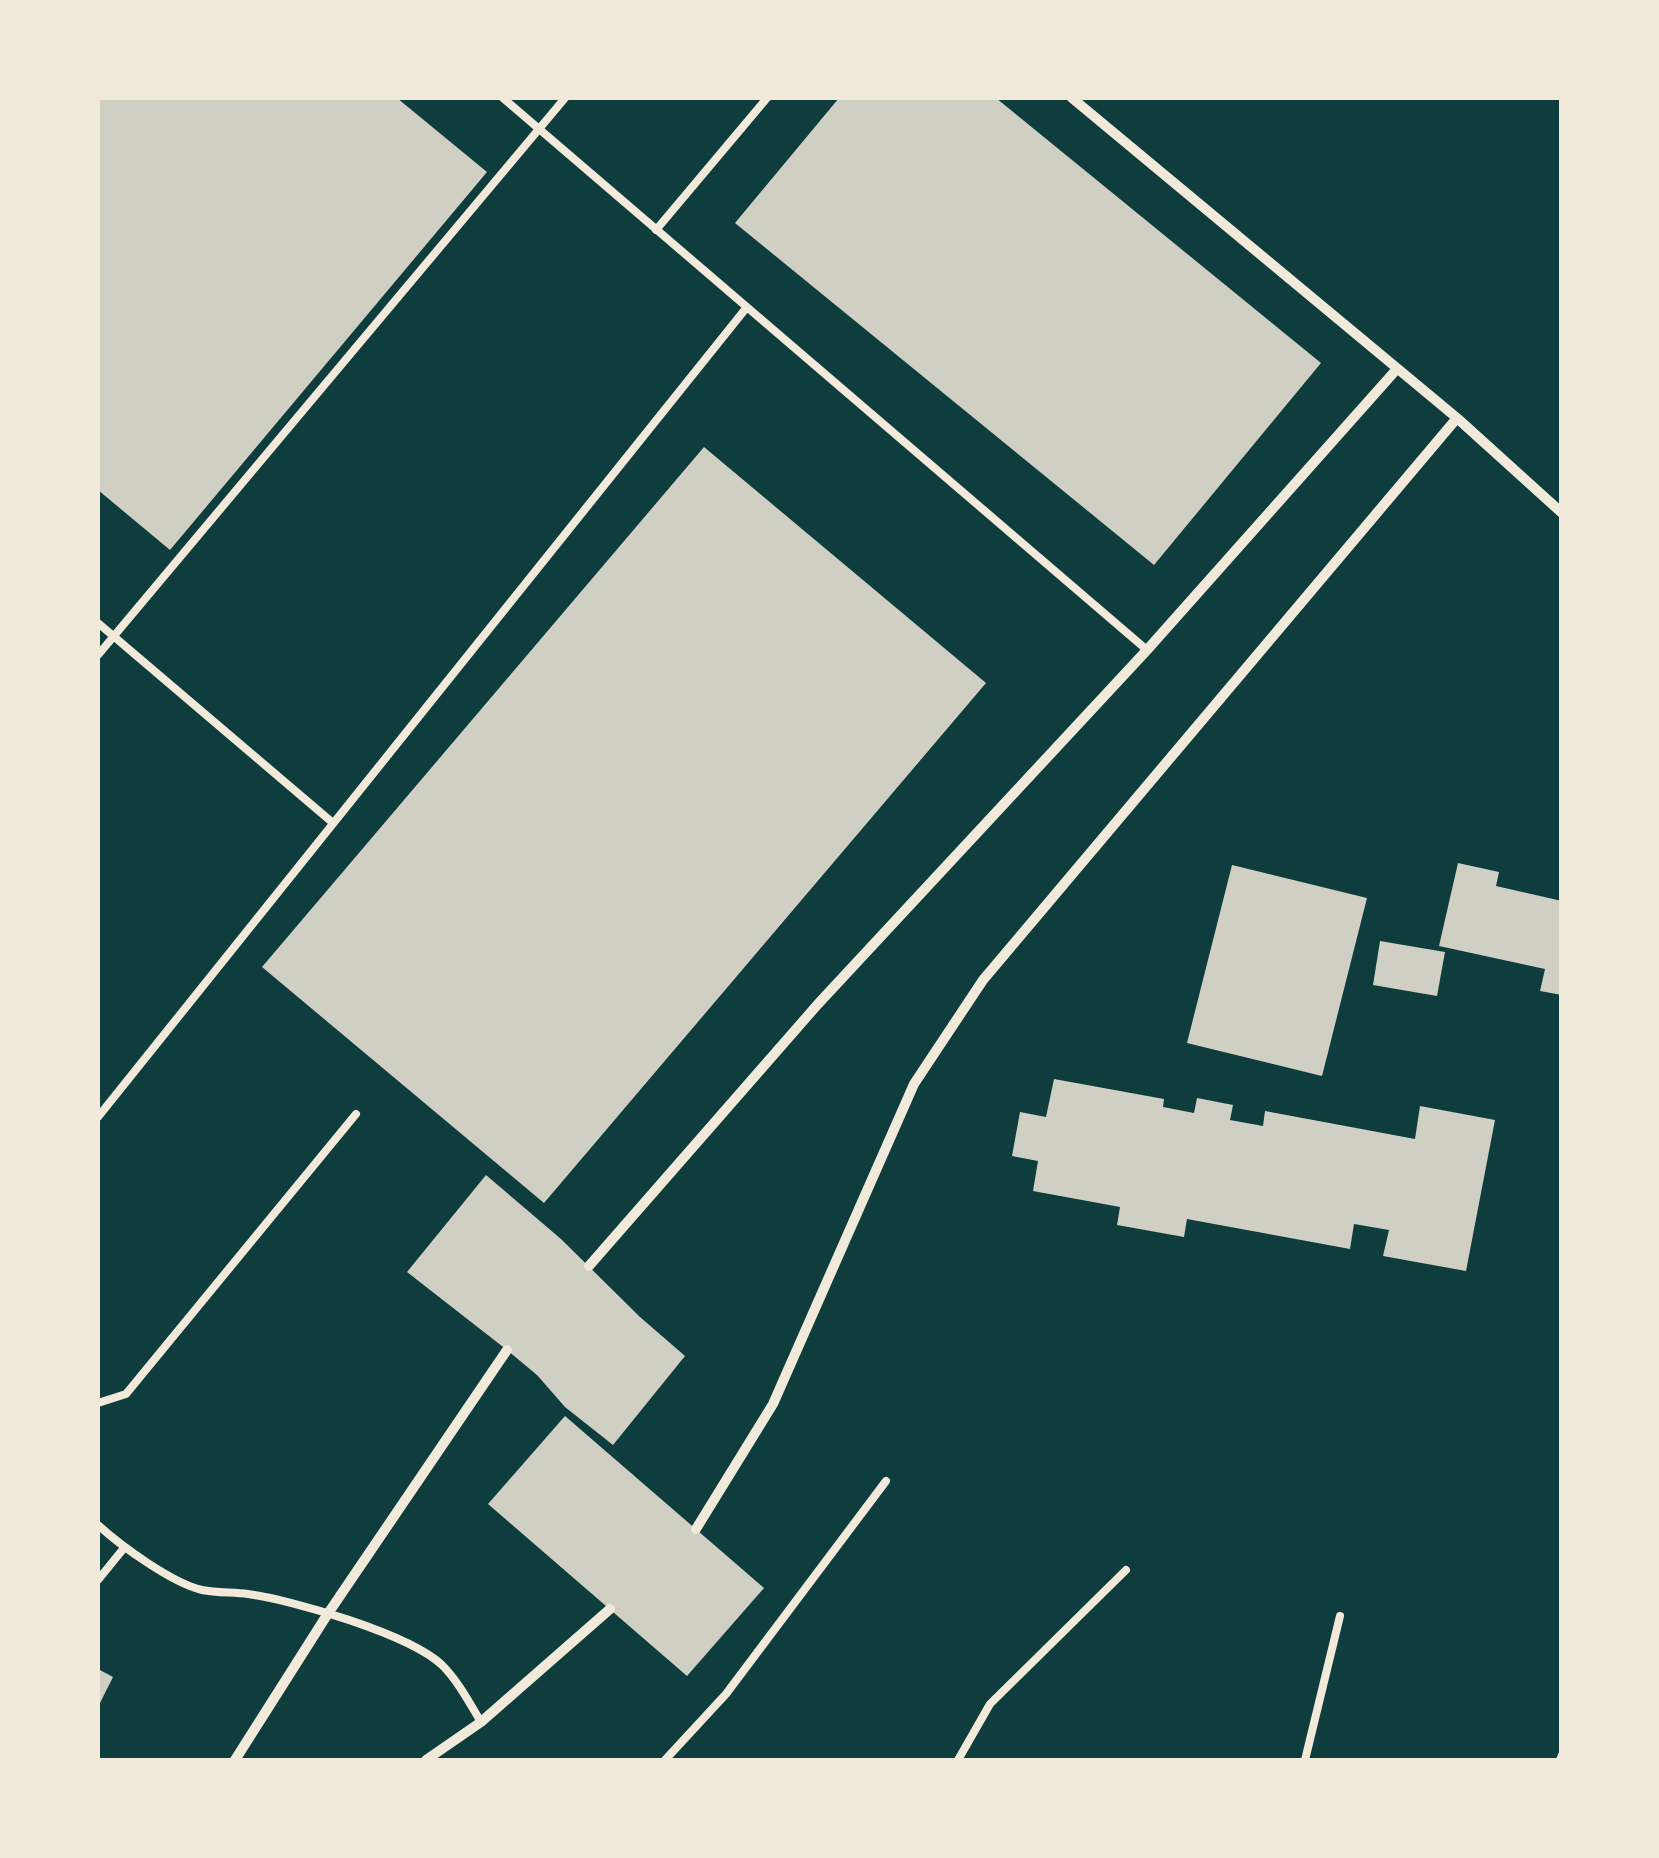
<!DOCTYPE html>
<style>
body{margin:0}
#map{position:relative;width:1659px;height:1858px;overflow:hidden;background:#0f3d3e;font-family:"Archivo Narrow",sans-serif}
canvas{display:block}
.frame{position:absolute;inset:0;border:100px solid #f1e9da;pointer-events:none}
</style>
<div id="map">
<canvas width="1659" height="1858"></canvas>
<div class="frame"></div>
</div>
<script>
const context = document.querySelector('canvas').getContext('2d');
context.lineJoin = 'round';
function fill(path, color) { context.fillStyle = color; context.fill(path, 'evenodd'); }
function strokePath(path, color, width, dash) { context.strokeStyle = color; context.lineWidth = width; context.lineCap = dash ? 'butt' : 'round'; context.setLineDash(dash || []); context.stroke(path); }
const building = new Path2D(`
 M98,98h299l90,74 -317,378 -72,-60z
 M839,98h157l325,265 -167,202 -419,-342z
 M704,447l282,236 -442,520 -282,-236z
 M1458,863l41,9 -3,14 66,15v94l-22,-4 5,-22 -106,-23z
 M1232,865l135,33 -45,178 -135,-33z
 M1380,941l65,11 -8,44 -64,-11z
 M1054,1079l110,20 -1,8 31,6 3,-15 36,7 -3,15 33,6 2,-15 150,28 5,-33 75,14 -29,151 -83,-15 6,-26 -35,-6 -4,25 -163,-30 -3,18 -67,-12 3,-18 -87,-16 5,-30 -26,-5 8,-44 26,5z
 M486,1175l75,64 79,78 45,39 -72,89 -48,-38 -28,-32 -30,-25 -100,-78z
 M565,1416l199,172 -77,88 -199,-172z
 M98,1669l15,8 -15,30z`);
const service = new Path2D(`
 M503,98l644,552
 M656,230l111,-132
 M98,623l235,200
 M98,655l467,-557
 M98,1117l649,-810
 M98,1403l28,-9 230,-280
 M98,1525c23,21 74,58 104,65 15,3 31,2 46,4 45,6 161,40 194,71 16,16 27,37 39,57
 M98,1580l26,-32
 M665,1760l61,-66 160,-213
 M958,1760l32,-56 136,-134
 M1305,1760l35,-144
 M1560,1760l2,-5`);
const minor = new Path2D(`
 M1072,98l385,320 105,95
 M589,1266l229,-262 329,-354 249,-280
 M696,1529l77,-125 141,-320 69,-104 474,-562
 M235,1760l92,-145 180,-265
 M426,1760l55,-38 129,-113`);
fill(building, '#cfcfc3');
strokePath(service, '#f1e9da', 8);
strokePath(minor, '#f1e9da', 10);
</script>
